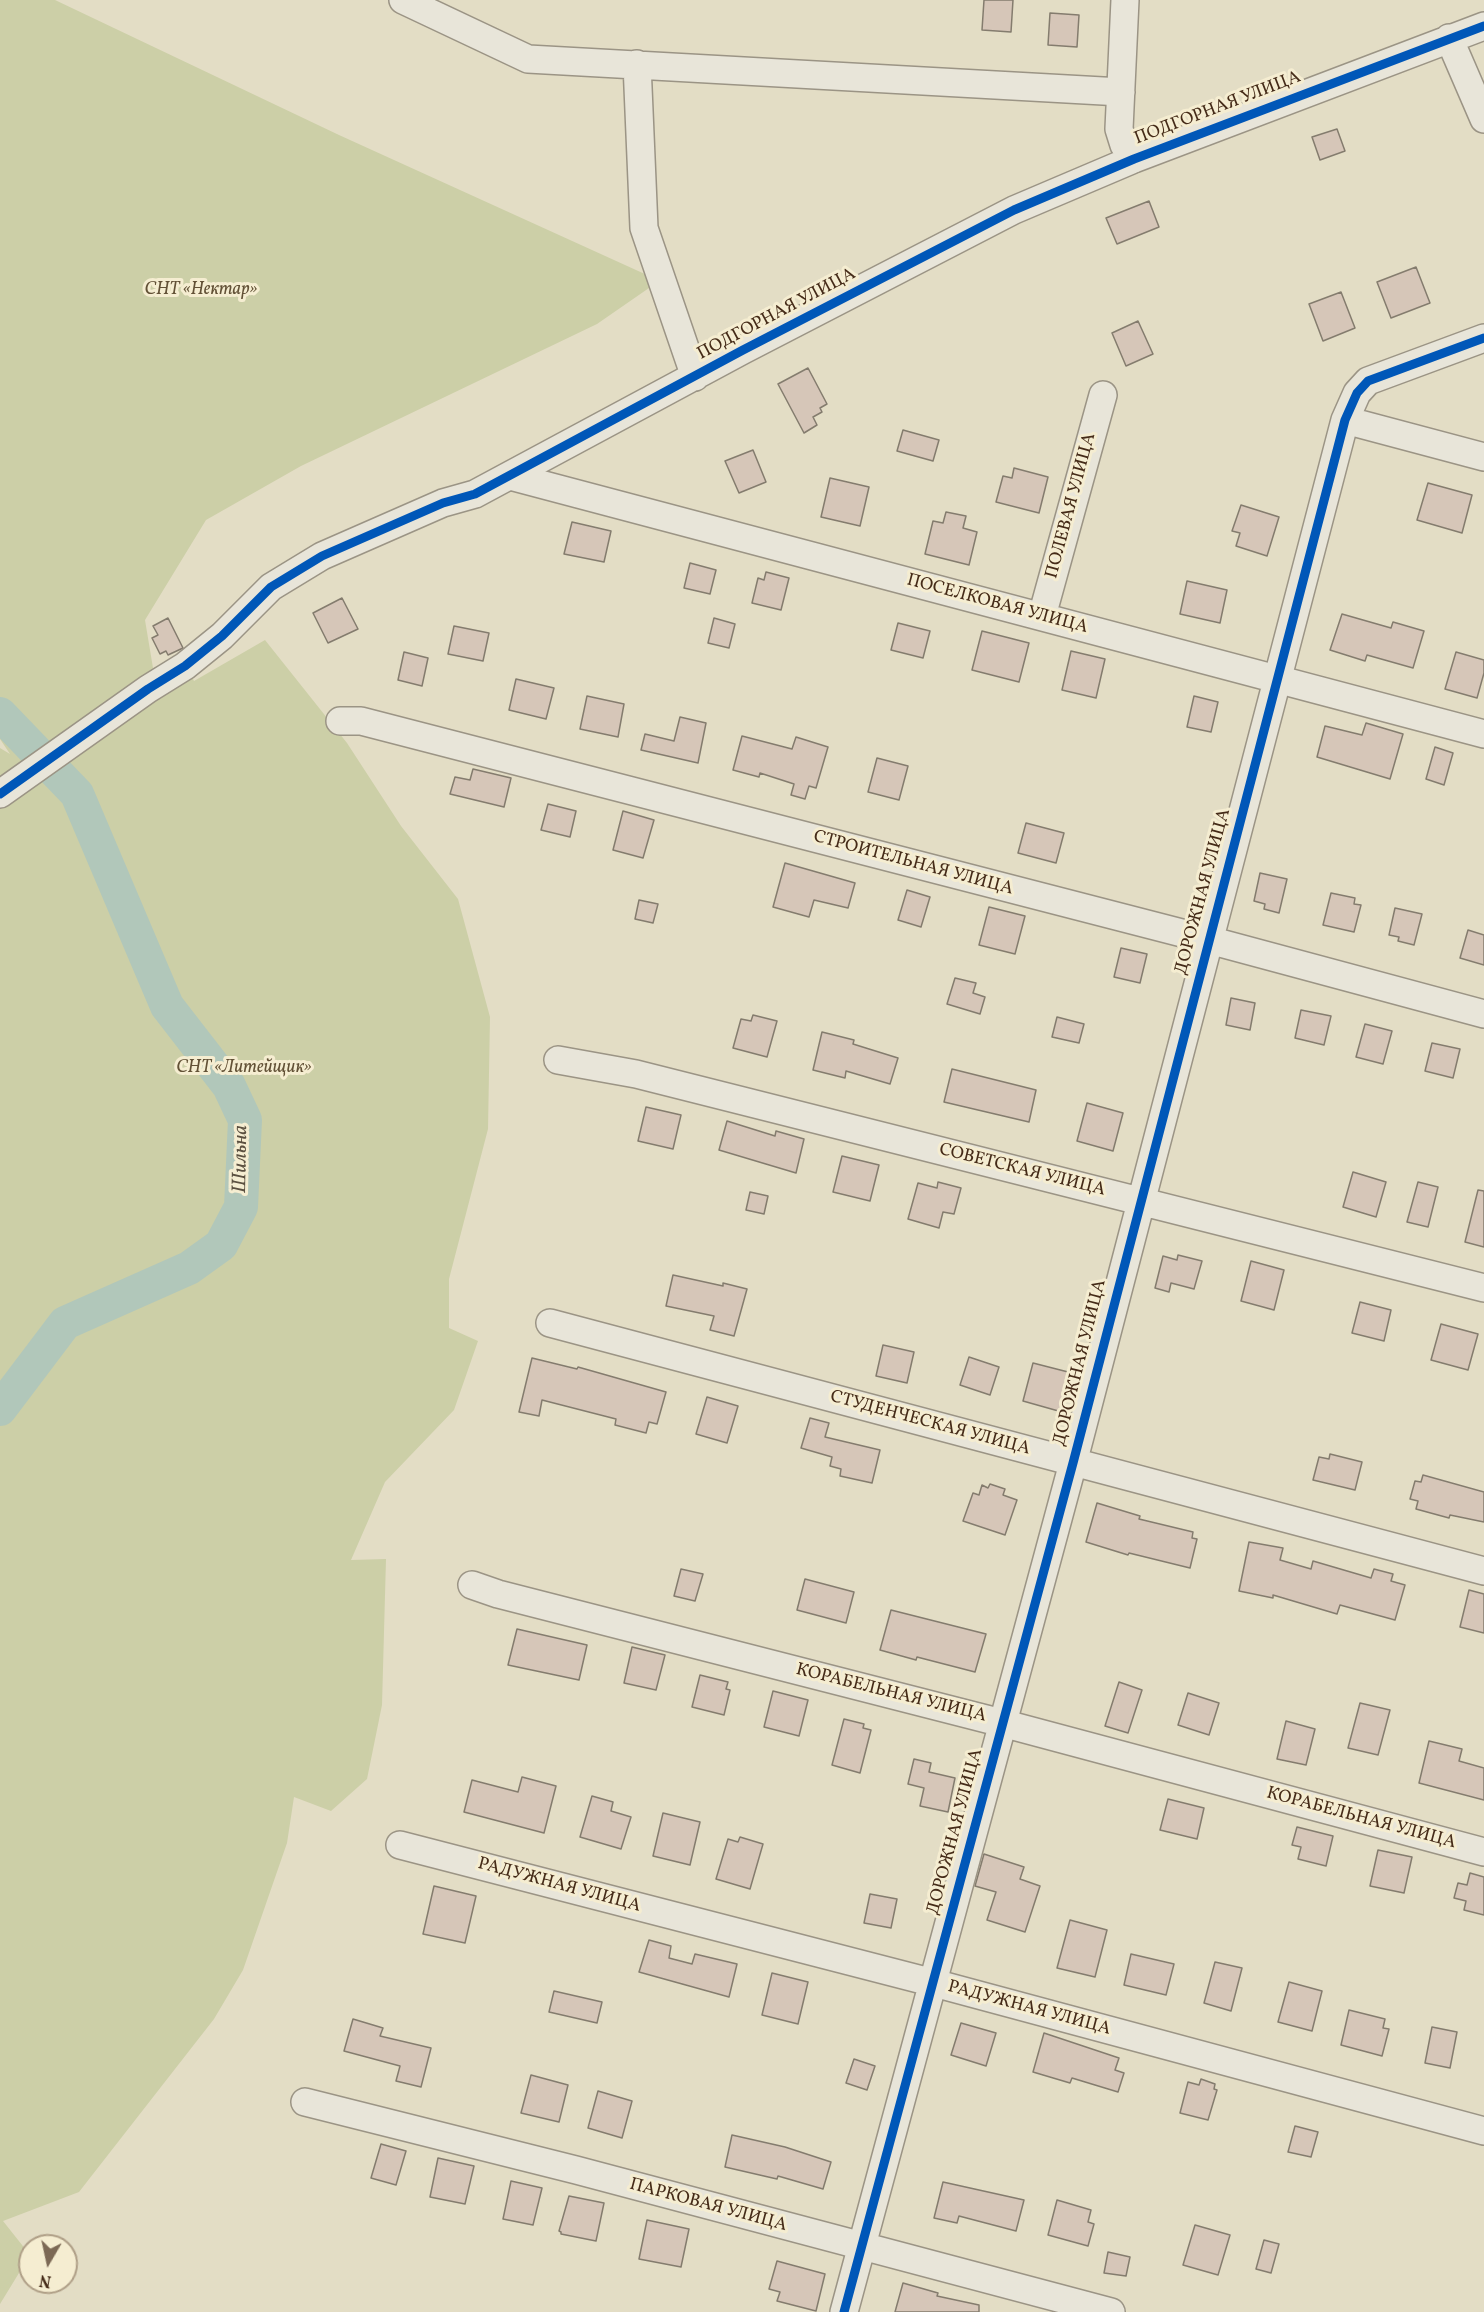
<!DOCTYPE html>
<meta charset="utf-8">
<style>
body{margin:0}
#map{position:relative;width:1484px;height:2312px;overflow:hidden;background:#e3ddc5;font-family:Vollkorn,serif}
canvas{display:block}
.north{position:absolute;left:18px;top:2234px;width:60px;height:60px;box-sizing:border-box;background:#f5edd1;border:2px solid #af9f87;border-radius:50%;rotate:189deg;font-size:16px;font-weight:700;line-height:24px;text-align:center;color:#452b18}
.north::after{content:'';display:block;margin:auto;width:21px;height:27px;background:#7c6955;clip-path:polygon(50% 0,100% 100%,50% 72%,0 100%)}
</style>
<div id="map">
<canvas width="1484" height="2312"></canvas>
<div class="north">N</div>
</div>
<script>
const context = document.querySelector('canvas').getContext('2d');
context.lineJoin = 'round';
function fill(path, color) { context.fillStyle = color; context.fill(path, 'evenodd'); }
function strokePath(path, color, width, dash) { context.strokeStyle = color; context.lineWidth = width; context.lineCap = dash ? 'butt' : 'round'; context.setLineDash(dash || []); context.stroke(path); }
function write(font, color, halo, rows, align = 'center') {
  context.font = font + ' Vollkorn,serif'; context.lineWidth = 6; context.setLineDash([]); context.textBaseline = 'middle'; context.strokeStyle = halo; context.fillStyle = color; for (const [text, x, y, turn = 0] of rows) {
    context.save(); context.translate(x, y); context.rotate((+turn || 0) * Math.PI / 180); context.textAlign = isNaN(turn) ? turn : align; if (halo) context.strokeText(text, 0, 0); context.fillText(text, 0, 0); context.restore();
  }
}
const green = new Path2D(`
 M0,0h55l284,135 308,140 2,13 -52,36 -296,142 -95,54 -61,100 8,48 28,-13 13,26 71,-41 82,103 54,83 57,73 32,118 -2,112 -39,150v49l29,13 -24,69 -69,72 -34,78 35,-1 -4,146 -15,74 -36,32 -37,-14 -7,46 -44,127 -29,49 -135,173 -76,29 27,34 -30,49v-1556l10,6 -10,-15z`);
const river = new Path2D(`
 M0,714l77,80 90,212 62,80 16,34 -4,87 -20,38 -32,23 -124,55 -65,86`);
const building = new Path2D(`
 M984,0h29l-2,32 -29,-2z
 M1050,13l29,2 -2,32 -29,-2z
 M1337,129l8,22 -25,9 -8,-23z
 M1149,201l10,26 -42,17 -11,-26z
 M1416,267l14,36 -39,15 -14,-36z
 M1341,292l14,36 -32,13 -14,-37z
 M1138,321l15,33 -27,12 -14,-33z
 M808,368l19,36 -7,4 2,4 -9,5 4,8 -13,8 -26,-49z
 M903,430l36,10 -6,21 -36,-10z
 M753,450l13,32 -27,11 -14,-32z
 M1014,468l34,9 -9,36 -43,-11 7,-26 9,2z
 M830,478l39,9 -9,39 -39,-9z
 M1428,483l44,12 -10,38 -45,-13z
 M1241,505l38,12 -12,39 -31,-10 4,-13 -8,-2z
 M946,512l20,4 -3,12 14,4 -8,33 -44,-11 8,-33 10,2z
 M572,522l39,9 -7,31 -40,-8z
 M690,563l26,7 -6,24 -26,-6z
 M766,572l23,6 -8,32 -29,-7 6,-25 6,2z
 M1187,581l40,9 -7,33 -40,-9z
 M342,598l16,31 -30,14 -15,-30z
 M1342,614l49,14 2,-6 31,9 -11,37 -46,-13 -2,6 -35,-11z
 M168,618l15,30 -15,7 -2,-4 -6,3 -8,-16 6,-3 -5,-9z
 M714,618l21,6 -6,24 -21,-5z
 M898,623l32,8 -7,27 -32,-8z
 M454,626l35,7 -6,28 -35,-7z
 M982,631l47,12 -10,39 -47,-12z
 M1071,651l34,8 -9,39 -34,-8z
 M404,652l24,6 -6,28 -24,-6z
 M1456,652l28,8v13l-7,25 -32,-9z
 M516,679l38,9 -8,31 -37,-9z
 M587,696l37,8 -6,33 -38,-8z
 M1194,696l24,6 -7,30 -24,-5z
 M680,717l26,6 -8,40 -57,-13 4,-16 29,7z
 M1366,723l37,11 -13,45 -73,-22 8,-31 37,9z
 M742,736l50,13 4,-12 32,10 -12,41 -7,-2 -4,13 -14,-4 3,-11 -34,-11 -1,4 -26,-7z
 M1435,747l18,6 -9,32 -18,-6z
 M877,758l31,8 -9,34 -31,-8z
 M473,769l38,9 -7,29 -54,-13 5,-17 15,3z
 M548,804l28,7 -6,26 -29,-7z
 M623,811l31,9 -11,38 -30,-8z
 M1026,823l38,10 -8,30 -38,-10z
 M785,863l70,20 -7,25 -34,-8 -5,17 -36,-10z
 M1260,873l27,6 -8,34 -15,-4 1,-5 -11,-3z
 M907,890l23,7 -9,30 -23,-7z
 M1331,893l24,5 -1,6 7,1 -7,27 -31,-7z
 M639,900l19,4 -5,19 -18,-4z
 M989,907l36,9 -10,38 -36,-9z
 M1395,908l27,6 -8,31 -16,-4 1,-4 -10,-2z
 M1468,930l16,5v30l-24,-7z
 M1121,948l26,6 -7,29 -26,-6z
 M955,978l21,5 -3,10 12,4 -5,17 -33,-10z
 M1231,998l24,5 -5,27 -24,-5z
 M1301,1010l30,6 -7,29 -29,-7z
 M753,1015l24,6 -10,36 -34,-9 8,-29 10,2z
 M1057,1017l27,7 -5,19 -27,-6z
 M1365,1024l27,7 -9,33 -27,-7z
 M822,1032l32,8 -1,4 45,14 -8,26 -44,-13 -1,7 -32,-8z
 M1432,1043l28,6 -7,29 -28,-7z
 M952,1069l84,21 -7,32 -85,-20z
 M1087,1103l36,10 -10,38 -36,-10z
 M646,1107l35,8 -8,34 -35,-8z
 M727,1121l48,15 1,-5 28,8 -8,34 -77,-23z
 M842,1156l37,9 -9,36 -37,-9z
 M1353,1172l33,10 -10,35 -33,-10z
 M938,1182l23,6 -7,26 -11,-2 -4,16 -31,-9 10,-36 19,5z
 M1418,1182l20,5 -10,40 -21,-5z
 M1478,1190l6,1v56l-19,-5z
 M750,1192l18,4 -4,18 -18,-4z
 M1178,1255l24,6 -8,28 -23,-6 -2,9 -14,-4 8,-32 14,4z
 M1251,1261l33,9 -10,40 -33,-9z
 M673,1275l50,11v-3l24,6 -13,47 -24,-6 4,-14 -48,-10z
 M1360,1302l31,8 -7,31 -32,-8z
 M1441,1324l37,10 -10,36 -37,-10z
 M883,1345l31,7 -7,31 -31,-7z
 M969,1357l30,10 -9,28 -30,-10z
 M532,1358l45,11 1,-2 88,25 -9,32 -8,-2 -3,11 -31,-8 1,-6 -74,-19 -3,16 -20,-4z
 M1033,1363l39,10 -10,39 -39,-11z
 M707,1397l31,9 -11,37 -31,-9z
 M810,1418l19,5 -4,14 55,13 -8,33 -32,-7 1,-7 -11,-3 2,-9 -31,-9z
 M1330,1454l32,8 -7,28 -42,-10 6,-23 10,2z
 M1423,1475l61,17v30l-34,-7 -1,3 -33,-9 2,-8 -8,-2 5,-18 6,1z
 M990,1484l15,5 -2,6 14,5 -12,35 -42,-14 10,-28 6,2 3,-10 6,3z
 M1097,1503l43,13 -1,3 54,13 -1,6 5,1 -7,29 -61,-15 -1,2 -42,-13z
 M1249,1542l34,6 -3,12 31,9 2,-8 58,17 3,-9 19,5 -2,7 14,4 -10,35 -55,-15 -3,9 -64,-19v3l-34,-7z
 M681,1569l22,5 -8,27 -21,-5z
 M805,1579l49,13 -8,31 -49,-13z
 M1469,1590l15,4v39l-24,-6z
 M891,1610l95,24 -11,38 -58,-15 -1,3 -36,-10z
 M517,1629l70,16 -8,35 -71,-15z
 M632,1647l33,8 -9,35 -32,-7z
 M700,1675l28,7 -2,7 4,1 -6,25 -32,-8z
 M1119,1682l23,8 -14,43 -23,-7z
 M773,1691l35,9 -9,36 -35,-9z
 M1188,1693l31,10 -10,32 -31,-10z
 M1360,1703l30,7 -12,45 -30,-7z
 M844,1719l20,5 -1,4 8,2 -11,43 -28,-8z
 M1286,1721l29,8 -9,36 -29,-6z
 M1429,1741l33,8 -3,12 25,7v32l-65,-17z
 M914,1759l17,4 -2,9 26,6 -7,34 -28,-6 4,-18 -16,-4z
 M522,1777l34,9 -12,47 -80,-21 8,-32 46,12z
 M592,1796l21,6 -2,9 20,6 -10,32 -41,-12z
 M1168,1799l36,9 -7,31 -37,-9z
 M663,1813l37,9 -10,43 -37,-9z
 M1297,1827l36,9 -7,30 -28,-7 3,-12 -9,-2z
 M740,1837l23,7 -13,45 -34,-10 12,-40 10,3z
 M1378,1850l34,7 -8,36 -34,-7z
 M984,1854l40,13 -4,12 20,7 -15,46 -38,-12 9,-28 -21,-6z
 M1470,1873l14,4v38l-20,-5 2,-9 -12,-3 4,-15 9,2z
 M434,1886l42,10 -11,47 -42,-9z
 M870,1894l27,5 -6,29 -27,-5z
 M1070,1920l37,10 -12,47 -38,-9z
 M649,1940l22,6 -2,12 23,6 3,-10 42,10 -8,33 -90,-25z
 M1131,1954l43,10 -8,31 -42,-10z
 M1215,1962l27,6 -11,43 -27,-8z
 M772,1973l36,9 -10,42 -36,-9z
 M1289,1982l33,9 -10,40 -34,-9z
 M554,1991l48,11 -5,21 -48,-11z
 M1349,2010l36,9 -2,9 6,1 -7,27 -41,-11z
 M353,2019l30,9 -3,8 51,12 -10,39 -25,-6 4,-15 -56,-15z
 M961,2023l35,10 -10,33 -35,-11z
 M1432,2027l25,5 -7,36 -25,-5z
 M1044,2033l75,25 -4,12 9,3 -6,19 -46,-14 -2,5 -37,-11z
 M854,2059l21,7 -8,24 -21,-7z
 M531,2075l37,10 -9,37 -38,-9z
 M1201,2079l14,5 -1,5 3,1 -9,30 -28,-7 8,-31 11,3z
 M598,2091l34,10 -10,37 -34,-10z
 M1295,2126l23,6 -7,25 -23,-5z
 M732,2135l53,12 46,15 -8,27 -45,-13 -1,3 -52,-12z
 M381,2144l25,7 -10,34 -25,-7z
 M438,2158l36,8 -9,38 -35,-7z
 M511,2181l31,7 -9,37 -30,-6z
 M943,2182l81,18 -8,31 -57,-15 -2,7 -23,-5z
 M569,2196l35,7 -8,38 -35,-7v-2l-2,-1z
 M1057,2200l34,10 -3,12 6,2 -6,22 -40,-11z
 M647,2220l42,9 -8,38 -42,-8z
 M1195,2225l35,10 -12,40 -35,-10z
 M1264,2240l15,4 -8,29 -15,-4z
 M1108,2252l22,5 -4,19 -22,-3z
 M777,2261l48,13 -9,37 -39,-10 3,-9 -11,-3z
 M903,2283l35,10 -1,3 42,9v7h-84z`);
const minor = new Path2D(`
 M403,0l125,59 593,33
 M1125,0l-6,129 5,16 10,14
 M1449,38l35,81
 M637,64l7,164 51,149
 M1345,420l139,37
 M510,476l974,258
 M1042,616l61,-221
 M340,721h21l848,219 275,74
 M0,794l148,-105 37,-23 37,-30 49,-49 51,-31 121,-53 32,-9 268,-144 271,-140 120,-51 350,-133
 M558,1060l78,14 848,214
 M550,1323l934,248
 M472,1585l26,9 504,129 482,129
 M400,1845l534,138 550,148
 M305,2102l271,68 535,142
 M844,2312l229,-849 272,-1043 12,-27 11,-12 116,-43`);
const cycleway = new Path2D(`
 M0,794l148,-105 37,-23 37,-30 49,-49 51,-31 121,-53 32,-9 268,-144 271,-140 120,-51 350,-133
 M844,2312l229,-849 272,-1043 12,-27 11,-12 116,-43`);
const streetNames = [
 ["ПОДГОРНАЯ УЛИЦА",1218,109,-21],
 ["ПОДГОРНАЯ УЛИЦА",777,315,-28],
 ["ПОЛЕВАЯ УЛИЦА",1072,506,-75],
 ["ПОСЕЛКОВАЯ УЛИЦА",997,605,15],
 ["СТРОИТЕЛЬНАЯ УЛИЦА",913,864,15],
 ["ДОРОЖНАЯ УЛИЦА",1204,892,-75],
 ["СОВЕТСКАЯ УЛИЦА",1022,1171,14],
 ["ДОРОЖНАЯ УЛИЦА",1081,1363,-76],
 ["СТУДЕНЧЕСКАЯ УЛИЦА",930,1424,15],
 ["КОРАБЕЛЬНАЯ УЛИЦА",891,1694,14],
 ["КОРАБЕЛЬНАЯ УЛИЦА",1361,1819,15],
 ["ДОРОЖНАЯ УЛИЦА",956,1832,-75],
 ["РАДУЖНАЯ УЛИЦА",559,1886,15],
 ["РАДУЖНАЯ УЛИЦА",1029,2009,15],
 ["ПАРКОВАЯ УЛИЦА",708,2206,15]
];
const parkNames = [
 ["СНТ «Нектар»",201,291],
 ["СНТ «Литейщик»",244,1069]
];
const waterNames = [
 ["Шильна",242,1159,-89]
];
fill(green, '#cccfa7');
strokePath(river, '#b1c7ba', 34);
fill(building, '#d6c6b8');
strokePath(building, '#847c6e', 1.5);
strokePath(minor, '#9b9485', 30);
strokePath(minor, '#e8e5d9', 27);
strokePath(cycleway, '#0057b8', 9);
write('18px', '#452b18', '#f5edd1', streetNames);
write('italic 18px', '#625136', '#f5edd1', parkNames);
write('italic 20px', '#5b5040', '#f5edd1', waterNames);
</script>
